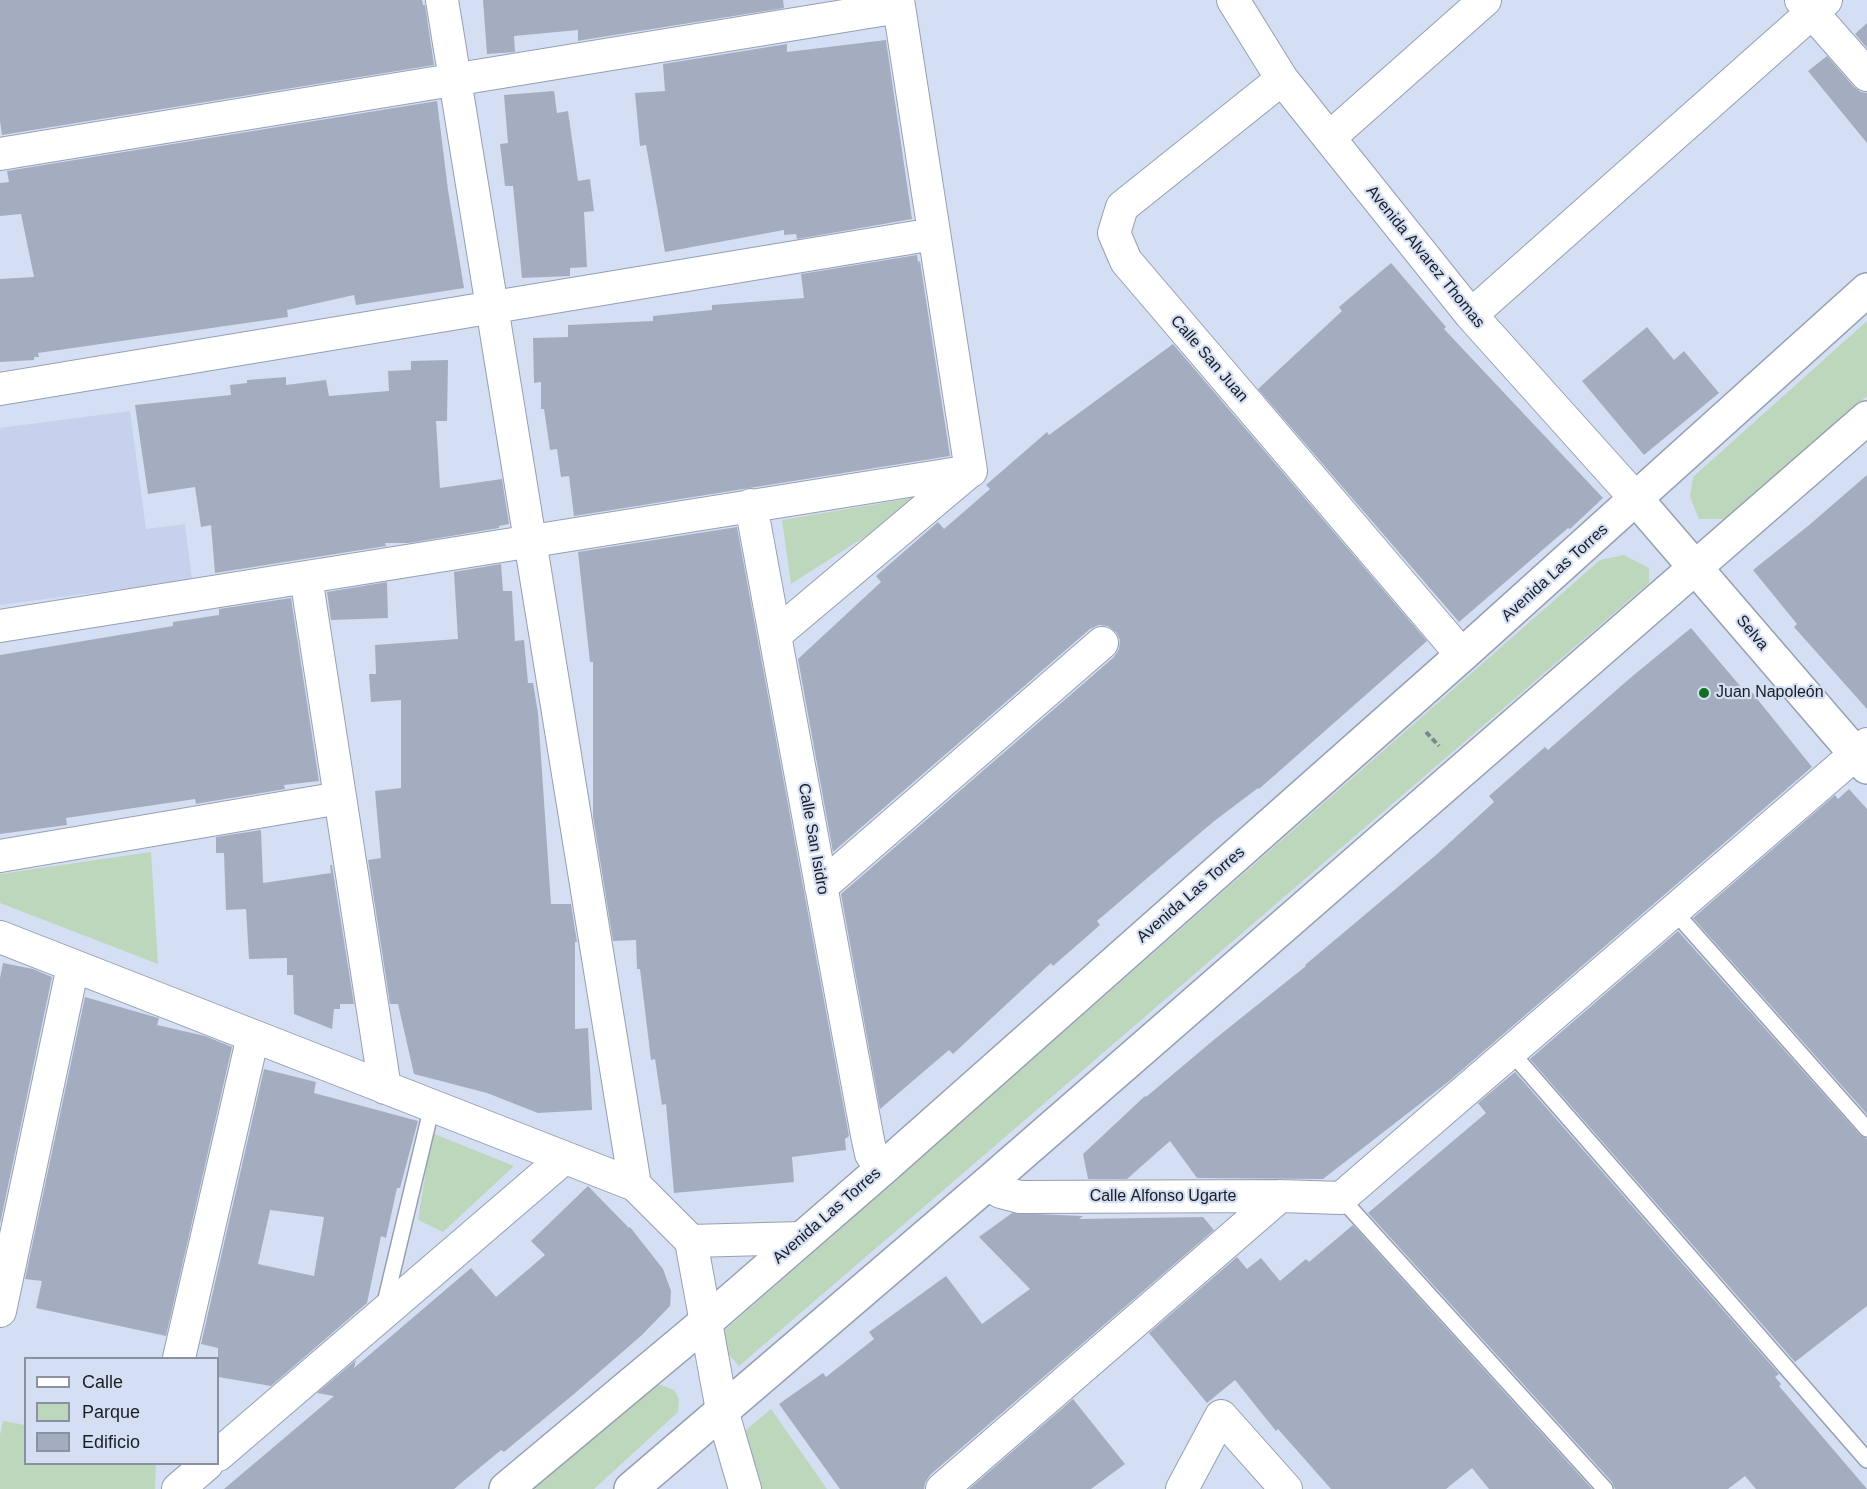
<!DOCTYPE html>
<meta charset="utf-8">
<style>
body{margin:0}
#map{position:relative;width:1867px;height:1489px;overflow:hidden;background:#d5dff3;font-family:Arial,sans-serif}
canvas{display:block}
.legend{position:absolute;left:24px;top:1357px;width:195px;height:108px;box-sizing:border-box;background:#d5dff3;border:2px solid #8a91a0;margin:0;padding:8px 10px;list-style:none;font-size:18px;color:#191d24}
.legend li{display:flex;align-items:center;gap:12px;height:30px}
.legend b{width:30px;border:2px solid #8a91a0}
</style>
<div id="map">
<canvas width="1867" height="1489"></canvas>
<ul class="legend">
<li><b style="height:8px;background:#fff"></b>Calle</li>
<li><b style="height:16px;background:#bdd7bc"></b>Parque</li>
<li><b style="height:16px;background:#a4adc0"></b>Edificio</li>
</ul>
</div>
<script>
const context = document.querySelector('canvas').getContext('2d');
context.lineJoin = 'round';
function fill(path, color) { context.fillStyle = color; context.fill(path, 'evenodd'); }
function strokePath(path, color, width, dash) { context.strokeStyle = color; context.lineWidth = width; context.lineCap = dash ? 'butt' : 'round'; context.setLineDash(dash || []); context.stroke(path); }
function write(font, color, halo, rows, align = 'center') {
  context.font = font + ' Arial,sans-serif'; context.lineWidth = 4.5; context.setLineDash([]); context.textBaseline = 'middle'; context.strokeStyle = halo; context.fillStyle = color; for (const [text, x, y, turn = 0] of rows) {
    context.save(); context.translate(x, y); context.rotate((+turn || 0) * Math.PI / 180); context.textAlign = isNaN(turn) ? turn : align; if (halo) context.strokeText(text, 0, 0); context.fillText(text, 0, 0); context.restore();
  }
}
const built = new Path2D(`
 M130,411l16,118 39,-5 7,56 -192,25v-177z`);
const green = new Path2D(`
 M1867,321v75l-141,123h-27l-9,-22 3,-20z
 M930,495l-139,89 -9,-64z
 M1624,555l25,13v15l-910,783 -24,-27 885,-779z
 M151,852l7,112 -158,-61v-29z
 M432,1133l82,33 -71,66 -25,-12z
 M650,1385h11l13,5 5,9 -1,13 -84,77h-68z
 M771,1409l56,80h-73l-14,-54z
 M3,1421l22,4 1,39h130l-1,25h-155v-54z`);
const building = new Path2D(`
 M0,0h422l1,5h2l9,60 -432,70 -2,-14z
 M483,0h300l1,8 -201,32 -5,1v-11l-64,6 1,16 -28,2z
 M1867,23v25l-12,-14z
 M886,40l26,179 -115,20 -1,-5 -12,1v-5l-119,22 -19,-107 -6,1 -5,-53 30,-2 -2,-27 124,-20v8z
 M1827,56l27,31 7,5 6,1v50l-59,-72z
 M554,91l3,22 11,-2 10,70 12,-2 4,32 -10,1 3,55 -17,1v8l-48,2 -9,-92h-8l-5,-42 8,-1 -4,-48z
 M437,101l11,89 16,98 -108,17 -2,-10 -67,15 1,7 -250,36 1,4h-5v3l-34,2v-83l34,-2 -13,-63 -21,2v-33l9,-1 -2,-11z
 M917,255l1,7 2,-1 30,195 -376,60 -5,-40 -8,1 -4,-28 -7,1 -6,-41h-3v-27l-7,1 -1,-45 35,-1v-12l85,-4v-5l59,-6v-5l92,-7 -3,-24z
 M1391,263l55,64 -2,2 159,169 -33,31 -2,-1 -109,94 -201,-233 84,-78 -3,-4z
 M1647,327l27,33 10,-9 35,42 -75,62 -62,-74z
 M1173,344l254,297 -168,148 -1,-1 -45,34 -116,99 3,4 -47,41 -2,-3 -98,91 -4,-4 -69,59 -39,-215 273,-237 5,-8 1,-9 -4,-8 -8,-6 -9,-1 -9,4 -257,223 -35,-193 83,-77 -5,-6 62,-54 6,7 46,-40 -4,-4 61,-53 2,3z
 M448,360l-1,61h-11l4,67 62,-9 7,45 -10,2v2l-90,15h-24l1,3 -171,27 -4,-48 -10,2 -6,-40 -47,7 -13,-89 96,-10 -1,-10 17,-2v-3l39,-3v8l40,-5 3,16 60,-5 -1,-20 23,-1v-9z
 M1867,475v234l-73,-82 3,-3 -44,-54 55,-44z
 M737,527l112,609 -4,3 1,11 -54,7 2,25 -120,11 -8,-89 -4,1 -7,-46 -4,1 -11,-91h-3l-1,-29 -23,1 -20,-125v-154h-3l-12,-110z
 M501,564l2,27h9l3,50 9,-1 4,43h5l5,30 13,191h20l6,38h-2v87l13,-1 4,82 -54,3 -51,-20 -73,-19 -16,-70h-8l-22,-144 13,-2 -6,-67 26,-3v-88l-30,2 -2,-28h7l-1,-29 83,-6 -4,-67z
 M387,582l1,36 -57,2 -4,-28z
 M291,598l28,183 -35,4 1,4 -84,14 -5,1 -1,-5 -129,19 1,7 -67,9v-179l173,-29v-4l46,-7v-6z
 M1691,628l55,65 4,-3 62,77 -364,315 -125,97 -126,-1 -27,-37 -43,38h-39l-5,-25 62,-58 1,1 70,-59 90,-72 -1,-1 131,-110 58,-53 -5,-6 56,-49 3,3 81,-71z
 M1849,789l18,20v305l-174,-196 142,-123 3,4z
 M261,830l2,53 68,-10 -1,-8h2l22,139h-14v5h-6l-2,20 -38,-15 -1,-39h-6v-17l-38,1 -3,-50 -20,1 -2,-57h-8v-16z
 M1678,931l182,204 7,4v167l-72,56 -265,-303z
 M3,963l30,6 19,8 -52,247v-246z
 M85,997l70,20 4,1 -2,7 48,11 27,11 -66,289 -130,-28 6,-27 -17,-2z
 M264,1069l52,13 -2,11 104,28 -18,67h-3l-11,50 -5,-2 -14,67 -96,83 -53,-9v-29l-17,-4zM270,1210l54,7 -10,59 -56,-12z
 M1515,1072l264,302 -4,3 6,7 -2,2 88,103h-111l-11,-13 -17,13h-113l-3,-7 -244,-269 118,-100 -8,-10z
 M588,1186l41,42 1,-1 33,42 8,22 -1,15 -28,29 -68,59 -70,58 -3,-2 -47,39h-230l110,-93 -17,-3 39,-33 -2,8 117,-100 25,29 49,-42 -14,-14z
 M1012,1213l71,3 -4,3 124,-2 11,13 -284,245 -5,8 -1,6h-84l-61,-85 44,-31 3,4 48,-38 -5,-7 77,-56 36,48 48,-35 -51,-52z
 M1353,1225l239,264h-103l-17,-21 -26,21h-115l-53,-60 -2,2 -41,-51 -28,23 -58,-70 88,-76 10,12 14,-11 19,23 26,-22 3,3z
 M1073,1399l52,65 -34,25h-122z`);
const path = new Path2D(`
 M1426,732l13,14`);
const lane = new Path2D(`
 M1674,911l193,218
 M1511,1052l356,408
 M1341,1198l264,291
 M384,1307l48,-201`);
const street = new Path2D(`
 M442,0l193,1185
 M898,0l73,471
 M1233,0l49,79 189,236 166,185
 M1801,0l66,75
 M1282,79l-160,128 -8,26 12,28 336,394
 M1329,138l156,-138
 M0,154l899,-147
 M1471,315l355,-315
 M0,389l934,-155
 M751,505l116,630 4,19 11,15
 M306,577l79,511
 M0,626l971,-155
 M775,635l195,-164
 M0,856l340,-58
 M821,887l281,-244
 M0,937l635,248 56,56 31,169 23,79
 M987,1184l14,8 19,5 260,-1 61,2 526,-454
 M691,1241l111,-3
 M0,1311l73,-345
 M179,1358l74,-322
 M218,1455l346,-297
 M178,1489l29,-25
 M942,1489l338,-293
 M1182,1489l39,-73 65,73`);
const secondary = new Path2D(`
 M1637,500l230,267
 M506,1489l201,-168 175,-152 580,-514 405,-365
 M631,1489l356,-305 880,-766`);
const markers = [
 [1704,693,6,"#0f701f"]
];
const streetNames = [
 ["Avenida Alvarez Thomas",1425,257,51],
 ["Calle San Juan",1209,359,49],
 ["Avenida Las Torres",1555,573,-42],
 ["Selva",1752,633,50],
 ["Calle San Isidro",813,839,80],
 ["Avenida Las Torres",1191,895,-41],
 ["Calle Alfonso Ugarte",1163,1197],
 ["Avenida Las Torres",827,1216,-41]
];
const poiNames = [
 ["Juan Napoleón",1716,693]
];
fill(built, '#c6d2ed');
fill(green, '#bdd7bc');
fill(building, '#a4adc0');
strokePath(lane, '#969fb2', 18);
strokePath(street, '#969fb2', 34);
strokePath(secondary, '#969fb2', 36);
strokePath(path, '#7d8492', 4, [6, 3]);
strokePath(lane, '#fff', 15);
strokePath(street, '#fff', 32);
strokePath(secondary, '#fff', 33);
for (const [x, y, r, color] of markers) { const dot = new Path2D(); dot.arc(x, y, r, 0, 2 * Math.PI); context.fillStyle = color; context.fill(dot); strokePath(dot, '#d5dff3', 2); }
write('16px', '#191d24', '#d5dff3', streetNames);
write('16px', '#191d24', '#d5dff3', poiNames, 'left');
</script>
